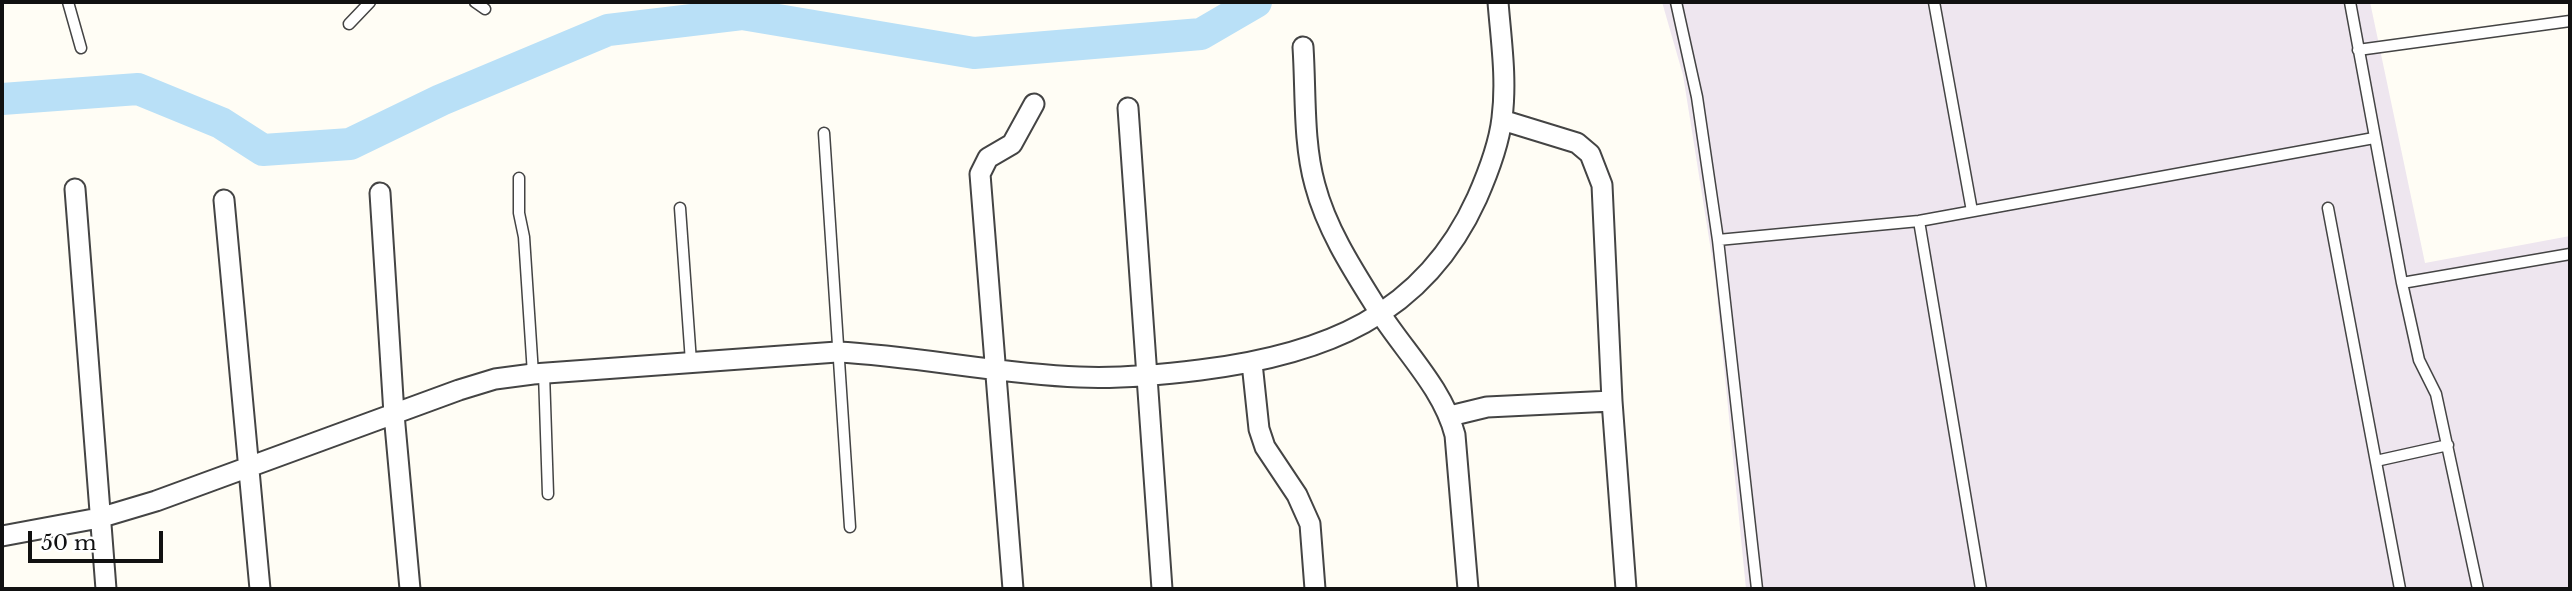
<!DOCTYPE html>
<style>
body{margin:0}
#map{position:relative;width:2572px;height:591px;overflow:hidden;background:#fffdf5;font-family:"Libre Baskerville",serif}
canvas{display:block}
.frame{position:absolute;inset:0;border:4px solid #111;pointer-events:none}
.scale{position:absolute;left:28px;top:531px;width:135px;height:32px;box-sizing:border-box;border:4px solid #111;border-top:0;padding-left:9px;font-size:21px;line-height:24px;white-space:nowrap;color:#111;-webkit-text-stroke:5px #fff;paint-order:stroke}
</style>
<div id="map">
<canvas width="2572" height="591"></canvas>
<div class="frame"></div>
<div class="scale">50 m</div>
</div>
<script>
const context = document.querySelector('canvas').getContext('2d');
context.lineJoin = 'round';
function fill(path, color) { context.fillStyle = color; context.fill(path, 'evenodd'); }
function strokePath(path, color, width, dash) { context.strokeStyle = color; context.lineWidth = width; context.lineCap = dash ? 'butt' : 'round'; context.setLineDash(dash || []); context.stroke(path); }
const industrial = new Path2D(`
 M1662,2h708l55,261 145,-27v353h-824l-31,-313 -32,-201z`);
const river = new Path2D(`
 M2,99l136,-10 83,34 42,27 87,-6 91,-44 167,-70 134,-16 232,39 227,-19 55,-32`);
const lane = new Path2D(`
 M68,2l13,46
 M475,2l10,7
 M1676,2l21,95 21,143 39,349
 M1934,2l38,209
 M2350,2l52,281
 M349,24l21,-22
 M2358,50l212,-29
 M824,133l26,394
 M519,178v35l5,24 9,137
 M680,208l11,154
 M2328,208l72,381
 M1919,221l62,368
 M1718,240l201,-19 455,-83
 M544,373l4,121
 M2376,461l72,-16
 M2478,589l-42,-195 -17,-34 -17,-77 168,-29`);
const street = new Path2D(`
 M1303,47c3,45 0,95 12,138 12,46 40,88 65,128 26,40 63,76 75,122l13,154
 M1128,108l34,481
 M1502,120l75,23 13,11 12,31 10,216 14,188
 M75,189l31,400
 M380,193l14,221 16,175
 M224,200l36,389
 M1252,363l7,66 6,18 32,48 13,29 5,65
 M1450,416l37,-9 125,-6
 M2,536l97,-18 57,-17 303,-111 36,-11 38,-5 304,-22c81,4 161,22 242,25 40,2 81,-2 121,-7 122,-15 223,-53 277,-172 11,-25 22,-53 25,-80 5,-39 -1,-78 -4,-116
 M1013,589l-33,-415 8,-16 24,-14 22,-40`);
fill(industrial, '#eee6ef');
strokePath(river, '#b9e0f7', 32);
strokePath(lane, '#444', 13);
strokePath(street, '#444', 23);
strokePath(lane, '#fff', 10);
strokePath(street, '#fff', 19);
</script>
